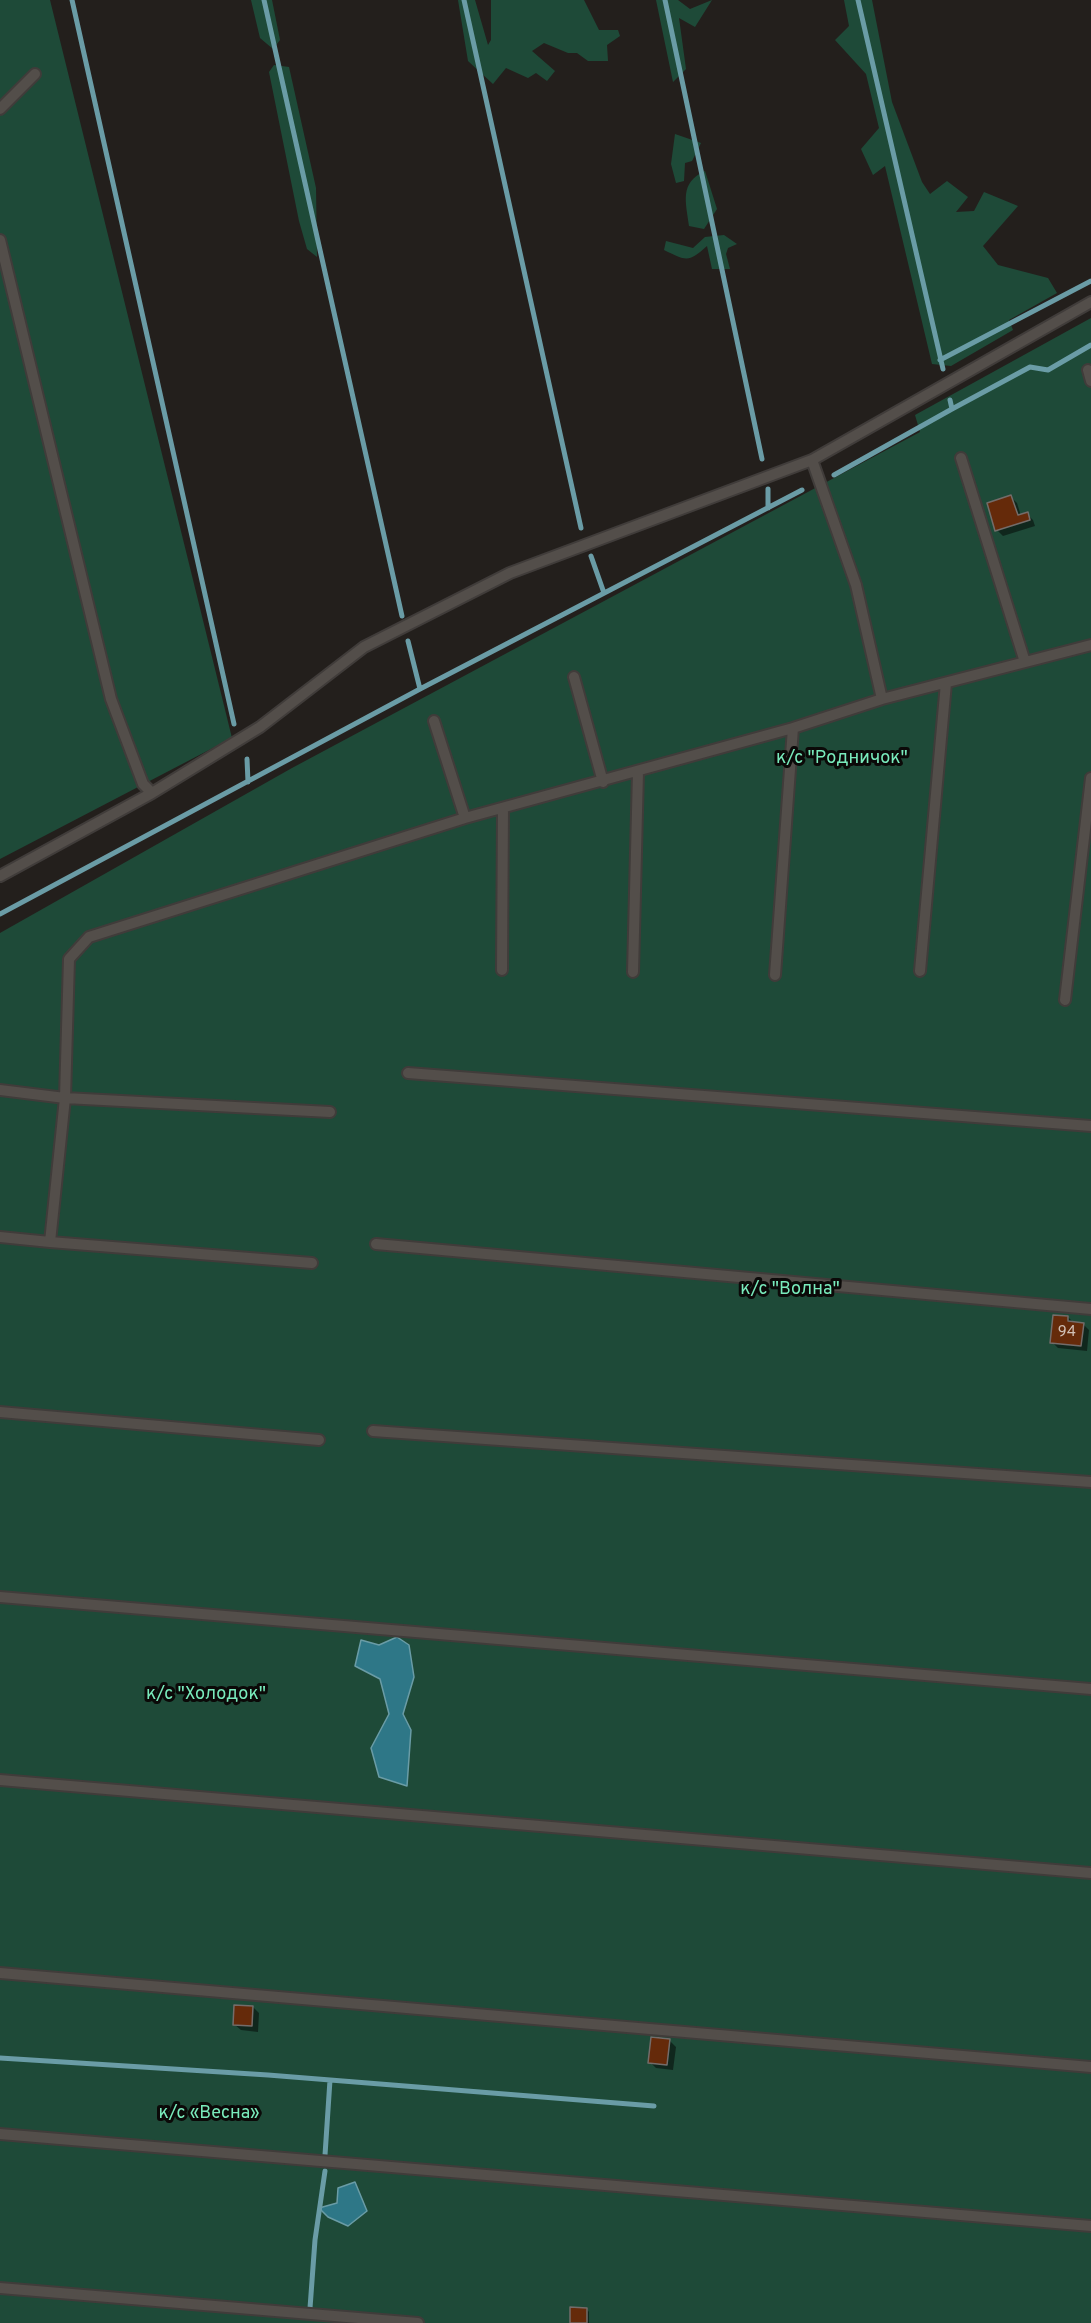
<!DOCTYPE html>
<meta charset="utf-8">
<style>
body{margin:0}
canvas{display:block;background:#231f1c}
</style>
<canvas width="1091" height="2323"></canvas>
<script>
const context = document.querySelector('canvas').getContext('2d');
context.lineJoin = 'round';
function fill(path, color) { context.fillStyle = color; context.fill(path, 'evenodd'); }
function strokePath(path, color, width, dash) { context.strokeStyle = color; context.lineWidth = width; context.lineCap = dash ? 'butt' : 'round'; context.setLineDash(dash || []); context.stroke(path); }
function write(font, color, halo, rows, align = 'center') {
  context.font = font + ' Overpass,sans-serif'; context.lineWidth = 6; context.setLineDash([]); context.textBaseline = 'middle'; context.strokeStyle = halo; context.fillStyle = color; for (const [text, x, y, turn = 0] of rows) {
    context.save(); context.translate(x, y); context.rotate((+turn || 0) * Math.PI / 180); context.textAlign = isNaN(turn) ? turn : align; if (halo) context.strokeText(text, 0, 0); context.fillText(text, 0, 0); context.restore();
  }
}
const green = new Path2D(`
 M0,0h50l182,738 -232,121z
 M251,0h21l8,40 -7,9 -13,-11z
 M458,0h17l13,45 3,-5v-40h93l15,30h19l2,6 -13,9 1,16h-20l-11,-8h-9l-24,-10 -12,8 23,20 -8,10 -11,-8 -8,5 -22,-10 -13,16 -25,-23z
 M656,0h22l12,9 22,-9 -17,27 -16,-9 7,51 -13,13z
 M844,0h28l20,102 30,80 8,12 17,-13 21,16 -12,15 18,-1 10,-19 34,14 -35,40 15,19 50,13 9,15 -48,27 4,10 -62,36 -19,-2 -47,-198 -12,9 -12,-26 18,-21 -13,-54 -31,-34 14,-14z
 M274,65l15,2 27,121 1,69 -10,-8 -8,-28 -30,-149z
 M675,134l26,9 -9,18 -7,2 -1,18 -8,2 -5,-19z
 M705,171l12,38 -13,20 -15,-3c-3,-24 -10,-43 16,-55z
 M724,235l13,9 -9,4 -2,6 4,15h-18l-5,-23c-19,17 -20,15 -43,4l2,-9 27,7 12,-11z
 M1091,318v2005h-1091v-1390l292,-165 628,-336 -5,-17z`);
const water = new Path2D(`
 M397,1637l12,8 5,32 -11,37 8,16 -4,56 -28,-9 -8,-29 18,-34 -9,-35 -25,-13 6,-26 18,5z
 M355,2182l12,29 -19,15 -20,-9 -9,-9 18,-5 1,-15z`);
const shadow = new Path2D(`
 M1011,497l6,6 4,13 6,-2 6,6 2,6 -32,10 -6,-6z
 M1068,1317l6,6 9,1 6,6 -2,21 -29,-3 -6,-6z
 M253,2007l6,6 -1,19 -17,-2 -6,-5z
 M670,2041l6,6 -3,23 -17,-2 -6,-6z
 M587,2309l2,3v11h-18z`);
const stream = new Path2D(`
 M72,0l162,724
 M264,0l138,616
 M464,0l117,528
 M665,0l97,459
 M858,0l85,369
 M940,360l151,-79
 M952,409l78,-42 18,3 43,-25
 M834,475l118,-66 -2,-9
 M768,489v19
 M591,556l13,37
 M408,641l12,48
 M247,759l1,23
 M0,914l420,-225 382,-199
 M0,2058l268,17 386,31
 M325,2155l5,-75
 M310,2308l5,-68 10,-69`);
const building = new Path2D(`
 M1011,495l7,20 10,-3 2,8 -35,11 -8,-28z
 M1053,1315l15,1v5l16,2 -3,23 -31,-3z
 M234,2005l19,1 -1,20 -19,-1z
 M651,2037l19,2 -3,26 -19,-2z
 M570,2307l17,1v15h-17z`);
const lane = new Path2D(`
 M0,109l35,-35
 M0,240l111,459 32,85 9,9
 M1088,370l3,11
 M961,458l64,204
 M574,677l29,105
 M882,699l209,-54
 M434,721l31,97
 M0,876l152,-83 108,-66 104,-80 146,-74 302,-113 279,-158
 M502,970l1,-162
 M920,971l26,-288
 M633,972l5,-200
 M775,975l18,-247
 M1065,1000l26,-222
 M408,1073l683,53
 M0,1090l65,8 265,14
 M0,1237l50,5 15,-144 4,-139 20,-22 376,-119 328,-90 89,-29 -26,-114 -44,-125
 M50,1242l262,21
 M376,1244l715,65
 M0,1412l319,28
 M373,1431l718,51
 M0,1597l1091,92
 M0,1780l1091,93
 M0,1973l1091,94
 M0,2134l1091,92
 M0,2288l418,35`);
const numberNames = [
 ["94",1067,1333]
];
const parkNames = [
 ["к/с \"Родничок\"",842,759],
 ["к/с \"Волна\"",790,1290],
 ["к/с \"Холодок\"",206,1695],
 ["к/с «Весна»",209,2114]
];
fill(green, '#1e4a38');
fill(water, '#2e7787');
strokePath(water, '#6a9ca6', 1.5);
fill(shadow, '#0007');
strokePath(stream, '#6a9ca6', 5);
fill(building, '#652a0a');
strokePath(building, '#736c6a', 1.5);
strokePath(lane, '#403c3a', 14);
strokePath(lane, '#534e4a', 10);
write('15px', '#d1c0b6', null, numberNames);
write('18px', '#79ebbc', '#0b0908', parkNames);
</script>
